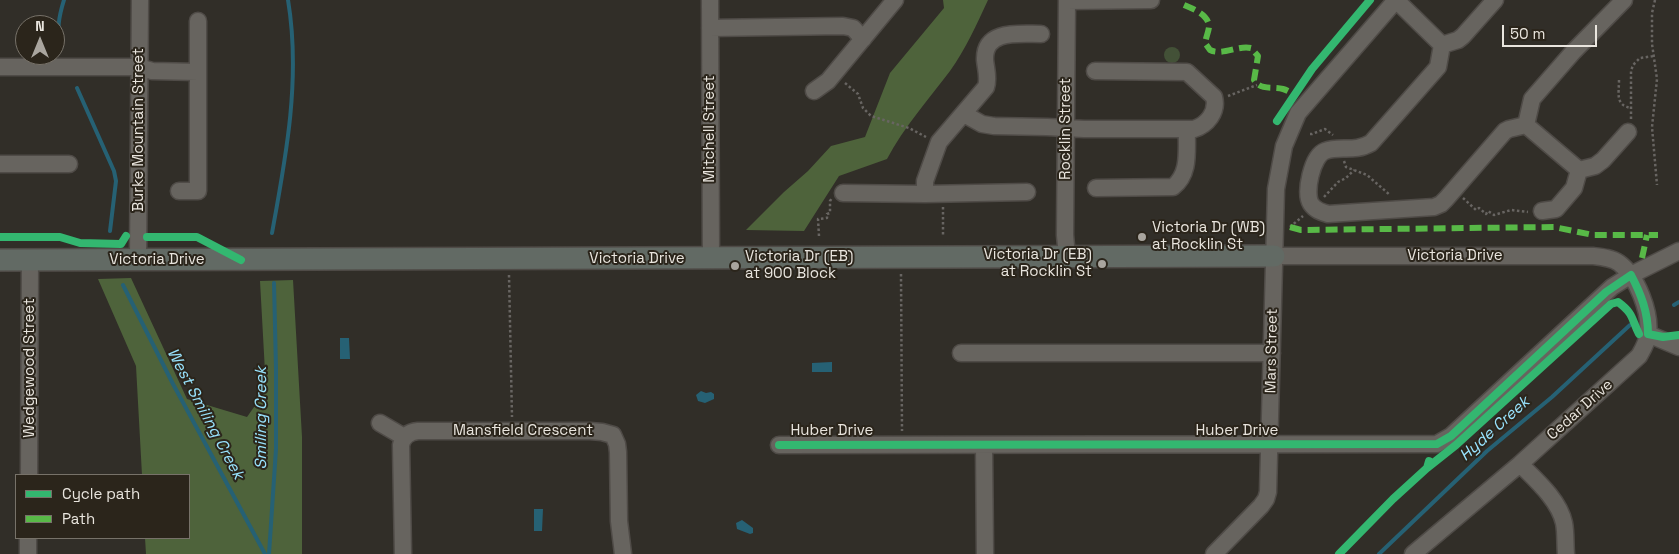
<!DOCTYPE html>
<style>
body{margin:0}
#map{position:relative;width:1679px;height:554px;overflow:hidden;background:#312e28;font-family:"Space Grotesk",sans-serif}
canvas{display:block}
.legend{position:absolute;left:15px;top:474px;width:175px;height:65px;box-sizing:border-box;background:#2b251b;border:1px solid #777269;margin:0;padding:6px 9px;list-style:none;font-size:15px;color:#e9e5de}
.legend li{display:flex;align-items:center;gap:10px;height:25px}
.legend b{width:25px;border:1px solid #777269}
.north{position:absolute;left:15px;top:15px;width:50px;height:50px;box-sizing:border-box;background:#2b251b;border:1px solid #777269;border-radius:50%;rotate:0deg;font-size:14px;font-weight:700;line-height:20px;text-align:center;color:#e9e5de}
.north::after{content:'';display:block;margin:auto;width:18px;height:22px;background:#a9a59e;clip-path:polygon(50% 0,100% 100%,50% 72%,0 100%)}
.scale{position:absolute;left:1502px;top:25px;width:95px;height:22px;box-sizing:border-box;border:2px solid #e9e5de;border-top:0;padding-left:6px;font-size:15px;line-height:18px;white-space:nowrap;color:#e9e5de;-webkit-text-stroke:4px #2b251b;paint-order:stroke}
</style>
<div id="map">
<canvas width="1679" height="554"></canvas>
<ul class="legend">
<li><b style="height:6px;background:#33b770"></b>Cycle path</li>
<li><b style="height:6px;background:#58b947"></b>Path</li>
</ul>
<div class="north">N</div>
<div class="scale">50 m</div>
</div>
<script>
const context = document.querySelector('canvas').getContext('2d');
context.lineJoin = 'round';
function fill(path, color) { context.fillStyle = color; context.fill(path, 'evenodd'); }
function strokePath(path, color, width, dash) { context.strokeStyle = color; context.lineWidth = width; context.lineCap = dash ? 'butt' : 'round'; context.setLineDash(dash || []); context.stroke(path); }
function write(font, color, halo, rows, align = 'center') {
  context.font = font + ' "Space Grotesk",sans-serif'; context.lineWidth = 4; context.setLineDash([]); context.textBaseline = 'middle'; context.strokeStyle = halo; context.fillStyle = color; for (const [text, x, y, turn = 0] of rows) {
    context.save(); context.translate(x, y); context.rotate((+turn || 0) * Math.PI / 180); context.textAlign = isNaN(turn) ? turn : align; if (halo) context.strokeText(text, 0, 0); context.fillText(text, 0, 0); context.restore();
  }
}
const green = new Path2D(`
 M1164 55a8 8 0 1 1 16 0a8 8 0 1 1-16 0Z`);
const forest = new Path2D(`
 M943,0h45c-11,24 -23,50 -38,71 -22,29 -46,56 -63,88l-48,17 -35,55 -58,-1 38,-38 24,-21 23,-25 34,-9 25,-64 54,-65z
 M131,278l56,121 60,18 19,-27 -6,-109 33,-1 9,157v117h-156l-1,-16h44v-63h-47l-6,-109 -38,-87z`);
const water = new Path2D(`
 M340,338h9l1,21h-10z
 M832,362v10h-20v-9z
 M701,391l5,2 5,-1 3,2v5l-9,4 -7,-2 -2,-6z
 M534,509h9l-1,22h-8z
 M742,520l11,8v5l-3,1 -13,-5 -1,-6z`);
const stream = new Path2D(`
 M61,48c-5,-17 -2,-32 3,-48
 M77,88l37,83 2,10 -6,50
 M272,233c14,-76 29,-155 16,-233
 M123,285l50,99 92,170
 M1674,305l5,-3
 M269,554l7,-105v-80l-2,-86
 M1379,554l108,-103 65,-54 78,-72`);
const path = new Path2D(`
 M1655,0l-3,13v31l5,35 -5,48 5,58
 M1619,80c0,14 -4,25 12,28
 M845,83l13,11 5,14 8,8 38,12 17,9
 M1228,96l29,-11
 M1631,119v-48l2,-6 7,-7 14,-2
 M1310,134h2l13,-5 8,6
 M1344,161l2,6 21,8 23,20
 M1324,197l14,-15 8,-4 8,-8
 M1463,198l13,12 3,-2 7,6 2,-3 6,4 17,-5 17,2
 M943,207v29
 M1290,227l13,-11
 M819,236l-1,-17 9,-1v-4l3,-1v-12l2,-3
 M901,274l1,157
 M509,275l3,142`);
const minor = new Path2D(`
 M710,0l1,258
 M1067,0l-2,235 2,22
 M1396,0l46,45
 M1067,1l84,-1
 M710,28l133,-2 10,2 10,11
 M1442,45l-4,22 -67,76c-17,10 -31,2 -46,8 -13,5 -21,42 -14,53 4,6 10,8 17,10l106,-7 7,-3 5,-5 59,-68 4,-2 17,-4
 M1442,45l16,-5 5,-4 32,-36
 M0,67h139l13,4 46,1
 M814,91l14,-10 67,-81
 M964,114l18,10 12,2 53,1 37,2h110c13,-4 24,-17 20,-32l-27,-25 -92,-1
 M1526,125l6,-26 41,-47 51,-52
 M1526,125l53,45
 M0,164h69
 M1579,170l16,-4 8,-6 25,-28
 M1096,188l77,-1c18,-14 13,-38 14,-58
 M179,191h19v-170
 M843,193l82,1 102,-2
 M925,194v-13l14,-39 47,-55c3,-9 0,-17 -1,-27 -1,-31 34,-26 56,-26
 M1542,211l14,-2 18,-21 5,-18
 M1274,256h319c9,1 19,2 26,7 18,13 32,50 29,71 -1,9 -5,15 -9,22l-119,108 -107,90
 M138,260l2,-260
 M1648,334l31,13
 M961,353h311
 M380,423l24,14
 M779,445l658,-1 14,-8 161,-149 19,-12 48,-24
 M984,446l1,108
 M1520,464c16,16 39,36 44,59 2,10 1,21 2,31
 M29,475l1,-215
 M28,554v-16
 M403,554l-2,-109c2,-9 8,-13 17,-14h172l12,1 11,3 4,9 1,8 1,69 4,33
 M1214,554l47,-48 5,-7 2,-7 8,-303 8,-43 14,-33 98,-113`);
const major = new Path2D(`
 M0,260l1274,-4`);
const quiet = new Path2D(`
 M1184,5c9,4 24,9 25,21 0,5 -3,11 -4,17l5,7c12,6 28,-5 41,-2l7,8 -4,24c7,11 18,6 29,9 4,1 8,4 11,5
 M1290,227l11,3 253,-3 39,8h65
 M1642,258l5,-23`);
const cycleway = new Path2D(`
 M1277,121l35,-52 58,-69
 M0,237h60l20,6 41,1 5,-8
 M147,237h50l44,23
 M779,445l658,-1 14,-8 155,-144 25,-17c10,19 17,37 17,59l15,3 16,-2
 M1427,468l29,-23 155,-141 7,-2c16,12 13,16 21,32
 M1339,554l54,-55 34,-31 2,-7`);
const markers = [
 [1142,237,5,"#a9a59e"],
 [1102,264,5,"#a9a59e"],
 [735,266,5,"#a9a59e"]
];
const streetNames = [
 ["Mitchell Street",710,129,-90],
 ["Rocklin Street",1066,129,-90],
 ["Burke Mountain Street",139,130,-90],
 ["Victoria Drive",1455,256],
 ["Victoria Drive",637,259],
 ["Victoria Drive",157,260],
 ["Mars Street",1272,351,-89],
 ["Wedgewood Street",30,368,-90],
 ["Cedar Drive",1580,410,-42],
 ["Mansfield Crescent",523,431],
 ["Huber Drive",832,431],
 ["Huber Drive",1237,431]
];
const poiNames = [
 ["Victoria Dr (WB)",1152,228],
 ["at Rocklin St",1152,245],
 ["Victoria Dr (EB)",1092,255,"right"],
 ["at Rocklin St",1092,272,"right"],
 ["Victoria Dr (EB)",745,257],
 ["at 900 Block",745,274]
];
const waterNames = [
 ["West Smiling Creek",205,414,62],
 ["Smiling Creek",262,418,-90],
 ["Hyde Creek",1495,429,-42]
];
fill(green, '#435137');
fill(forest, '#4e633b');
fill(water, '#266174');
strokePath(stream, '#266174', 4);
strokePath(minor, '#4f4b47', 19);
strokePath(major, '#4f4b47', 24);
strokePath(path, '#686562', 2.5, [2.5, 2.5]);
strokePath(minor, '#67645f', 16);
strokePath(major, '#626a64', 21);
strokePath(quiet, '#58b947', 6, [12, 6]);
strokePath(cycleway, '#33b770', 8);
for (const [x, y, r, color] of markers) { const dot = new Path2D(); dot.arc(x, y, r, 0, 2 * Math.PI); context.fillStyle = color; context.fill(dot); strokePath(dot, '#2b251b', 2); }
write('15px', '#e9e5de', '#2b251b', streetNames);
write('15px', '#e9e5de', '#2b251b', poiNames, 'left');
write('italic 16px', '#98e2fd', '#2b251b', waterNames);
</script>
